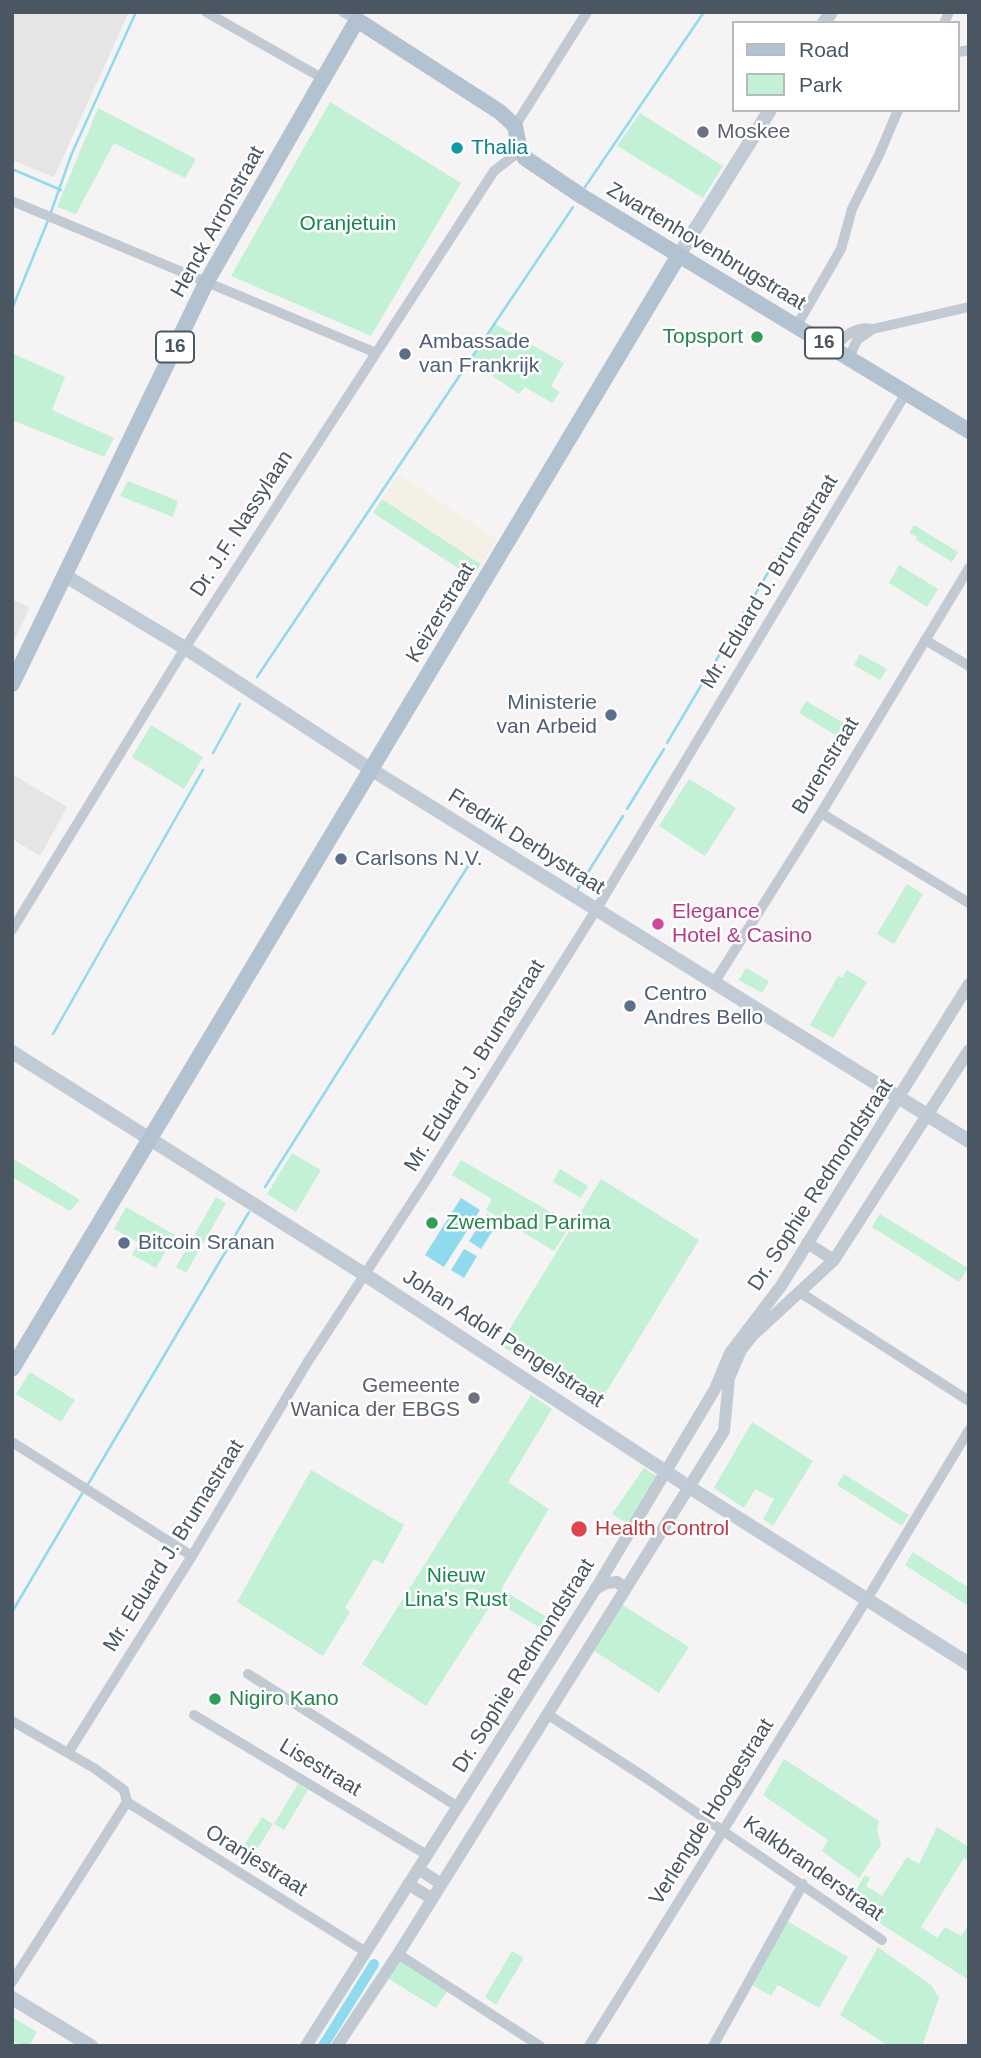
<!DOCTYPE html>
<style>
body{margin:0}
#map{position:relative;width:981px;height:2058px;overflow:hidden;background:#f5f3f3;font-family:Helvetica,sans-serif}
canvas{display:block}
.frame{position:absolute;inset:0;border:14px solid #4a5661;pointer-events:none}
.legend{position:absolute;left:732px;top:21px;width:228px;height:91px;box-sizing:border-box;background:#fff;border:2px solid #b7bbc0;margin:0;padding:9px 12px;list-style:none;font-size:21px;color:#4a5661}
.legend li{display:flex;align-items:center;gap:14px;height:35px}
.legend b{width:35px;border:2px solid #b7bbc0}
</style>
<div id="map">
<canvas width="981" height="2058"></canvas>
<div class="frame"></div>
<ul class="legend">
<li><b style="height:9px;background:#b3c2d1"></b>Road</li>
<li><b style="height:19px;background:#c3f1d5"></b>Park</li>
</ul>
</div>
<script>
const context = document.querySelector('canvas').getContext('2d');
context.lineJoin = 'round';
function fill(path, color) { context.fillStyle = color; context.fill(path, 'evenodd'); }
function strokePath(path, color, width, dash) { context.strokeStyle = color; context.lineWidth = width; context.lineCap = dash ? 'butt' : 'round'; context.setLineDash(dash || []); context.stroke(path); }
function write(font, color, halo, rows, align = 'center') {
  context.font = font + ' Helvetica,sans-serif'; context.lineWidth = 5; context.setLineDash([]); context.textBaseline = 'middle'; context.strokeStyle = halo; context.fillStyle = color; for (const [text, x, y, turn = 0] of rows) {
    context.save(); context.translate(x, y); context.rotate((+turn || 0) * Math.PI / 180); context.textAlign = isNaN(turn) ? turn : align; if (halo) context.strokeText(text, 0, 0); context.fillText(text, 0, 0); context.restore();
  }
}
const education = new Path2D(`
 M12,12h117l-75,165 -42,-17z
 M12,600l18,7 -18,38z
 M12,774l55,33 -27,49 -28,-17z`);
const green = new Path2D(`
 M330,102l131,81 -90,153 -140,-60z
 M98,108l98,51 -11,19 -71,-35 -38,71 -19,-7z
 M640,113l83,53 -20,32 -86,-52z
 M495,324l69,39 -13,23 9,6 -8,11 -27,-16 -6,7 -48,-33z
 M12,353l53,24 -13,33 62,28 -10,19 -92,-37z
 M128,481l50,20 -5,16 -53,-21z
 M382,499l99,65 -9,13 -99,-64z
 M914,525l44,27 -6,10 -36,-22 1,-3 -8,-4z
 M899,565l39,24 -11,18 -38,-24z
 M860,654l27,15 -7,11 -26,-15z
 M806,701l48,28 -7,13 -48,-29z
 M151,725l52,32 -19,32 -52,-32z
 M689,779l47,29 -31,48 -46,-30z
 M907,884l16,10 -29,50 -17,-10z
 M746,968l23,13 -7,12 -23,-13z
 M847,970l20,12 -34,56 -23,-13 28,-49 4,2z
 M292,1153l29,17 -25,42 -29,-18z
 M12,1158l68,42 -10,11 -58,-34z
 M461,1160l110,64 -17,27 -68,-41 6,-11 -40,-24z
 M560,1169l28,17 -7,12 -28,-16z
 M601,1179l98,61 -102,167 -97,-62z
 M216,1197l10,6 -40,70 -10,-6z
 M126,1207l49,28 -19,33 -24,-13 7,-12 -25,-14z
 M880,1214l88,54 -9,14 -87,-55z
 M30,1372l45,28 -14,22 -45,-28z
 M531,1395l21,14 -44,73 41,27 -48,80 57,35 -6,11 -58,-35 -68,106 -64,-42z
 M752,1422l61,39 -40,65 -10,-7 11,-20 -19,-10 -11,19 -30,-20z
 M644,1468l14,9 -30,47 -16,-10z
 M311,1470l93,55 -21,39 -9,-5 -29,49 5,4 -27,44 -86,-54z
 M844,1474l65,41 -7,11 -65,-41z
 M913,1552l56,36 -1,18 -63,-41z
 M621,1604l68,43 -30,46 -66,-43z
 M784,1759l95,62 -2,9 4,15 -22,33 -37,-27 6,-11 -65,-45z
 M298,1784l10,6 -24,40 -10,-6z
 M262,1817l11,7 -26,41 -11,-7z
 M937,1827l32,20v14l-5,-3 -43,69 16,11 8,-11 16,9 8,-12v56l-121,-77 17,-28 5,3 -4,8 16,10 25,-39 12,7z
 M787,1921l61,36 -29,51 -41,-23 -7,11 -19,-11z
 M878,1947l54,39 7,12 -17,48h-33l-49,-31z
 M512,1951l12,7 -28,47 -11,-8z
 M400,1962l5,1 43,27 -12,18 -49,-30z
 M12,2017l25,15 -8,14h-7l-10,-6z`);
const sand = new Path2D(`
 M399,475l98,65 -16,24 -99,-65z`);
const water = new Path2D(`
 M461,1198l19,12 -36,57 -19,-12z
 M487,1214l12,7 -18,28 -12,-8z
 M464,1249l13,7 -13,22 -13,-8z`);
const stream = new Path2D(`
 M12,169l49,21
 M585,187l119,-175
 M51,212l21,-59 64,-141
 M12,309l37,-91
 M257,677l316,-470
 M667,743l115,-194
 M213,753l27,-49
 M627,809l37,-60
 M577,890l46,-74
 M53,1034l150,-264
 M265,1187l212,-335
 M87,1486l162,-274
 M12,1612l71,-120`);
const canal = new Path2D(`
 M323,2046l51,-82`);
const minor = new Path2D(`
 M206,12l116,66
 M343,12l14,8
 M944,23l5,-11
 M958,52l11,-2
 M515,126l72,-114
 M12,201l362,151
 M796,327l45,-78 11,-40 27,-54 19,-45
 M834,349c10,-13 22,-24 39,-20l96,-22
 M849,358l8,-18 16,-11
 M925,640l44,26
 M821,813l148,90
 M12,930l173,-282 309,-477 26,-20
 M714,983l107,-170 148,-245
 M801,1293l168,108
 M12,1442l180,114
 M248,1674l210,133
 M547,1714l99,64 236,162
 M194,1715l233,140
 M12,1721l82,47 30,22 3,12
 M68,1753l124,-197 115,-193 120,-184 169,-269 310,-517
 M127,1802l239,150
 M398,1954l142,92
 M12,1982l115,-180
 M589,2046l278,-447 102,-169
 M713,2046l90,-162`);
const tertiary = new Path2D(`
 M807,1243l27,17
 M595,1589l12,-6 10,-1 8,6
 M418,1869l22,14
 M408,1884l23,14
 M306,2046l289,-456 120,-201 15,-36 51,-67 188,-302
 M337,2046l61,-92 326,-523 5,-53 12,-28 12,-15 81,-75 135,-210`);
const secondary = new Path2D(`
 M824,23l7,-11
 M679,255l91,-145
 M64,575l121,73 187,122 597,371
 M12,1052l352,222 325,213 280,177
 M12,1998l79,48`);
const primary = new Path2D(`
 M12,684l195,-403 150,-261 143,92 15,14 5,25 5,7 58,39 386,234
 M12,1369l667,-1114`);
const markers = [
 [703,132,7,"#6b7280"],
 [457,148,7,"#0f9aa8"],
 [757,337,7,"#2e9e5b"],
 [405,354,7,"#5c6f8a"],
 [611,715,7,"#5c6f8a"],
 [341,859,7,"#5c6f8a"],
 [658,924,7,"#d1479c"],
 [630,1006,7,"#5c6f8a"],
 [432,1223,7,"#2e9e5b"],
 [124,1243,7,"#5c6f8a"],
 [474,1398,7,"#6b7280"],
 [579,1529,9,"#e0444e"],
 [215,1699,7,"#2e9e5b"]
];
const shields = [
 [824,343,38],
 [175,347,38]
];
const shieldNames = [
 ["16",824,343],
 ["16",175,347]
];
const worshipNames = [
 ["Moskee",717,132],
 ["Gemeente",460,1386,"right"],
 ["Wanica der EBGS",460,1410,"right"]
];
const cultureNames = [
 ["Thalia",471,148]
];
const streetNames = [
 ["Henck Arronstraat",218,222,-61],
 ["Zwartenhovenbrugstraat",706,247,31],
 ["Dr. J.F. Nassylaan",242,524,-57],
 ["Mr. Eduard J. Brumastraat",770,582,-59],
 ["Keizerstraat",441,613,-59],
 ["Burenstraat",826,766,-59],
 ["Fredrik Derbystraat",526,842,32],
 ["Mr. Eduard J. Brumastraat",475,1066,-58],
 ["Dr. Sophie Redmondstraat",821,1185,-57],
 ["Johan Adolf Pengelstraat",503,1339,33],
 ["Mr. Eduard J. Brumastraat",174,1546,-58],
 ["Dr. Sophie Redmondstraat",524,1666,-58],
 ["Lisestraat",320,1768,31],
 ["Verlengde Hoogestraat",712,1812,-58],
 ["Oranjestraat",256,1861,32],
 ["Kalkbranderstraat",813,1869,35]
];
const parkNames = [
 ["Oranjetuin",348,224],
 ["Nieuw",456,1576],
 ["Lina's Rust",456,1600]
];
const leisureNames = [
 ["Topsport",743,337,"right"],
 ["Zwembad Parima",446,1223],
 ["Nigiro Kano",229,1699]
];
const serviceNames = [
 ["Ambassade",419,342],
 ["van Frankrijk",419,366],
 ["Ministerie",597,703,"right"],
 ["van Arbeid",597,727,"right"],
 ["Carlsons N.V.",355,859],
 ["Centro",644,994],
 ["Andres Bello",644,1018],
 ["Bitcoin Sranan",138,1243]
];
const hotelNames = [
 ["Elegance",672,912],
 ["Hotel & Casino",672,936]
];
const healthNames = [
 ["Health Control",595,1529]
];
fill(education, '#e6e4e5');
fill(green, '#c3f1d5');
fill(sand, '#f5f0e5');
fill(water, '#90daee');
strokePath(stream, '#90daee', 2.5);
strokePath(canal, '#90daee', 10);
strokePath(minor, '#c1cad2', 10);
strokePath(tertiary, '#c1cad2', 12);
strokePath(secondary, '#c1cbd6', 14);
strokePath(primary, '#b3c2d1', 16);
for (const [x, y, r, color] of markers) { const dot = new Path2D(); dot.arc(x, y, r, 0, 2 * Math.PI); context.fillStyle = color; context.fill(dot); strokePath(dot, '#fff', 2.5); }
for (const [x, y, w] of shields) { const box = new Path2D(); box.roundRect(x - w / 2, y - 15.5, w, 31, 5); context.fillStyle = '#fff'; context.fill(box); strokePath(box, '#4a5661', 2); }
write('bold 19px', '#4a5661', null, shieldNames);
write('21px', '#5b616d', '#fff', worshipNames, 'left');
write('21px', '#0d838f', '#fff', cultureNames, 'left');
write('21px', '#4a5661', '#fff', streetNames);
write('21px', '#17864f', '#fff', parkNames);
write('21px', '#27864d', '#fff', leisureNames, 'left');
write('21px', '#4e5e75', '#fff', serviceNames, 'left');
write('21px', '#b23c85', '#fff', hotelNames, 'left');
write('21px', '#be3a42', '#fff', healthNames, 'left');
</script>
